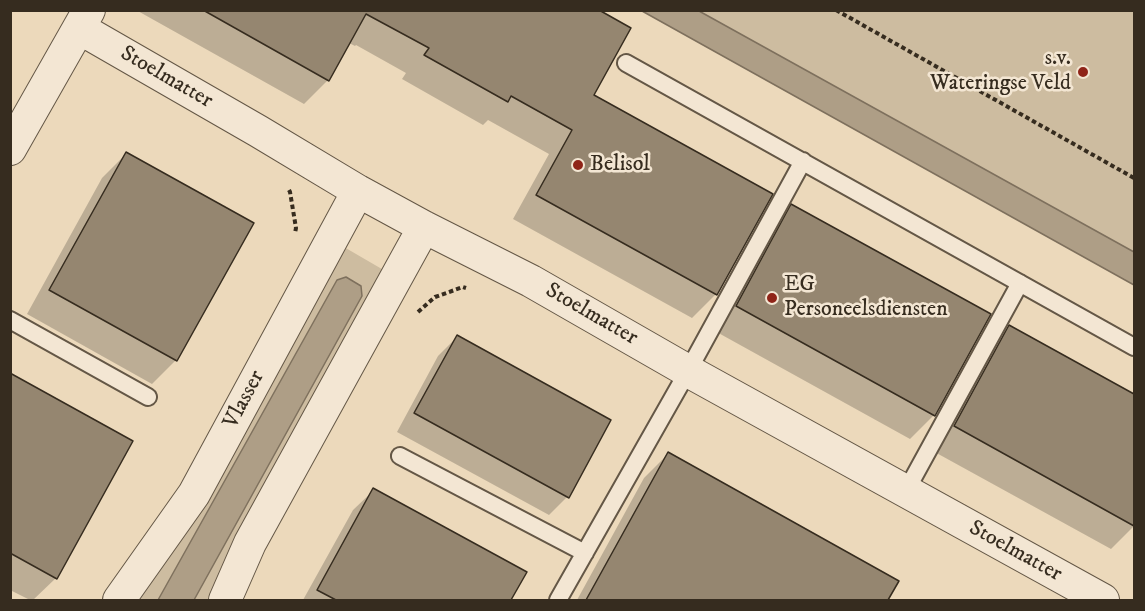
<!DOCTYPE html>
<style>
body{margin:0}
#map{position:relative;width:1145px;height:611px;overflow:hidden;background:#ecd9bb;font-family:"IM FELL DW Pica",serif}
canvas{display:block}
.frame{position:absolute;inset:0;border:12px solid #362c1f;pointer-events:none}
</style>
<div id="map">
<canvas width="1145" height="611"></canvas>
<div class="frame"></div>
</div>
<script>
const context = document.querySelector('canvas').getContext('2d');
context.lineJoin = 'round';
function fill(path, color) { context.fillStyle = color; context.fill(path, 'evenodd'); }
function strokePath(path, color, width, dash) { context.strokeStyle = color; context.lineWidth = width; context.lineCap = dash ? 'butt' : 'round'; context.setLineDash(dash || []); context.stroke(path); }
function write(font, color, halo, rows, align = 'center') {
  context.font = font + ' "IM FELL DW Pica",serif'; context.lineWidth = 5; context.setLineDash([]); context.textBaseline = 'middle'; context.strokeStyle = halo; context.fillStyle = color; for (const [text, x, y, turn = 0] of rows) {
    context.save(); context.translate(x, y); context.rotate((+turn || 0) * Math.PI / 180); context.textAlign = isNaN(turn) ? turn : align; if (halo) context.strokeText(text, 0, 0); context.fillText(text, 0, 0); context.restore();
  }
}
const green = new Path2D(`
 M699,11h435v241z
 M344,247l43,25 -176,328h-17l168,-304 -16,-19 -9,3 -179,320h-21z`);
const water = new Path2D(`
 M642,11h57l435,241v33z
 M346,277l15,9 1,10 -168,304h-36l179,-320z`);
const shadow = new Path2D(`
 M136,10h460l-4,86 124,198 -24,24 -179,-99 36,-65 -61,-34 -5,5 -81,-46 4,-6 -50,-28 -1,1 -6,-3 -21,37 -24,24z
 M126,154l50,206 -24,24 -125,-70 75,-136z
 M792,206l142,209 -24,24 -197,-109 55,-100z
 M1009,327l125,69v130l-23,23 -180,-99 55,-100z
 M457,337l110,160 -18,18 -152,-83 41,-76z
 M10,374l46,204 -23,22h-3l-20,-10z
 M668,454l229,127 -11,19h-309l67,-122z
 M374,490l151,82 -16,28h-206l50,-90z`);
const building = new Path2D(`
 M203,10h396l32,18 -37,67 179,99 -56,101 -181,-100 36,-65 -61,-34 -3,6 -84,-47 5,-7 -63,-34 -37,67z
 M126,152l128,71 -77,138 -128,-71z
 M791,204l200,110 -56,102 -199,-110z
 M1009,325l125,69v132l-180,-100z
 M457,335l154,85 -42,78 -155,-85z
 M10,373l123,68 -76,138 -47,-26z
 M668,452l231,129 -11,19h-302z
 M373,488l154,84 -16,28h-175l-19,-10z`);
const path = new Path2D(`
 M836,10l298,168
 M289,190l1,2 6,36 -1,5
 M418,312l17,-15 28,-10 3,1`);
const service = new Path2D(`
 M626,63l508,284
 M10,320l138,77
 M400,456l185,97
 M906,491l114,-208
 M558,600l130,-229 115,-210`);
const minor = new Path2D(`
 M79,28l179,103 100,60 66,36 107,54 157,90 415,229
 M10,149l79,-139
 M119,600l75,-106 164,-303
 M225,600l25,-57 174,-316`);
const markers = [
 [1083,72,6,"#8f2418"],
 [578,165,6,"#8f2418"],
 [772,298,6,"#8f2418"]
];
const poiNames = [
 ["s.v.",1071,59,"right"],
 ["Wateringse Veld",1071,84,"right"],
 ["Belisol",590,165],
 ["EG",784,285],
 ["Personeelsdiensten",784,310]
];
const streetNames = [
 ["Stoelmatter",166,78,30],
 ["Stoelmatter",591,315,30],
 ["Vlasser",245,400,-62],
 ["Stoelmatter",1015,552,29]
];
fill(green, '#cdbca0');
fill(water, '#ae9e86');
strokePath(water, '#7e705d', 1.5);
fill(shadow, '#0003');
fill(building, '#958670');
strokePath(building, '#362c1f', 1.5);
strokePath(service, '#645746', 20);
strokePath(minor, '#645746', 34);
strokePath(path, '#362c1f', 4, [4.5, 3]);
strokePath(service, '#f3e6d3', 16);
strokePath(minor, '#f3e6d3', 32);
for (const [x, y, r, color] of markers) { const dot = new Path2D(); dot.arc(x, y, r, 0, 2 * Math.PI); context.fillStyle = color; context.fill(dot); strokePath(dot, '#f3e6d3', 2); }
write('22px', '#362c1f', '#f3e6d3', poiNames, 'left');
write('22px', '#362c1f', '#f3e6d3', streetNames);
</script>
